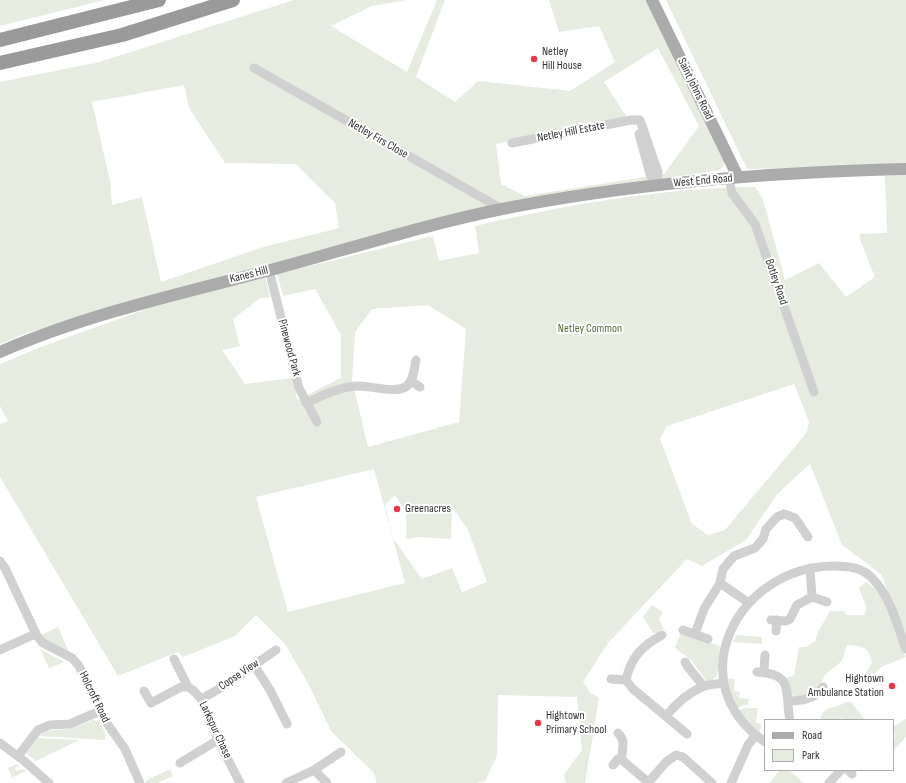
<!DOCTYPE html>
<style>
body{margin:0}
#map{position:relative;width:906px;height:783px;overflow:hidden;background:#fff;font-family:"Sofia Sans Condensed",sans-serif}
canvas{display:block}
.legend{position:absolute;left:764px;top:719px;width:130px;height:52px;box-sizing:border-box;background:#fff;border:1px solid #adadad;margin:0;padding:5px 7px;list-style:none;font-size:12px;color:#333}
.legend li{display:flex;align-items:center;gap:8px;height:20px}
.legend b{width:20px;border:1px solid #adadad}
</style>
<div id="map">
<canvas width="906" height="783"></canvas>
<ul class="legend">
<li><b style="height:5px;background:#ababab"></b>Road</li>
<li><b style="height:11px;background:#e6ecdf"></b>Park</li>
</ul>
</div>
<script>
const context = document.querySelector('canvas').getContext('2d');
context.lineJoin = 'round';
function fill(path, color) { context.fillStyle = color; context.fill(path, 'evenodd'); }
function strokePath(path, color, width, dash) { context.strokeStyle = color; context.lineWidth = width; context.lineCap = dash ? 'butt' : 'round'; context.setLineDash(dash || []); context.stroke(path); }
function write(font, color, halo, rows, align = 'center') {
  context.font = font + ' "Sofia Sans Condensed",sans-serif'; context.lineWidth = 4; context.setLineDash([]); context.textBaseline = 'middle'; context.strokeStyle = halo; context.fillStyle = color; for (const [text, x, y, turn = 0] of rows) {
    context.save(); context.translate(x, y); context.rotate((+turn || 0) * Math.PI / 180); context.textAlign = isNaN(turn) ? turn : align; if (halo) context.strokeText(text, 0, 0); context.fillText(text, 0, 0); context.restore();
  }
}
const green = new Path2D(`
 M0,0h105l-105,26z
 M294,0h114l-36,6 -41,20 76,46 30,-72h8l-29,77 39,25 23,-21 92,10 45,-29 -16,-36 -40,6 -10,-32h99l78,162 -6,8 -58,9 -251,49 -282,74 -105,32 -24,10v-262l99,-20zM658,48l41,78 -35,48 -139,22 -24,-12 -5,-40 131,-27 -23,-35zM184,85l5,23 36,55 71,1 39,39 4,25 -76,19 -102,35 -19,-85 -30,8 -2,-24 -18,-79z
 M666,0h240v166l-159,3z
 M906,175v461l-25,-62 -39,-29 -32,-81 -32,29 -32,47 -44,26 -15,-7 -79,84 -25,39 7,10 9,6 -14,85h-19l-2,-9 18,-24 -5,-53 -79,-2 -1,61 -12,25 -9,2h-100l-1,-9 -44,-43 -22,-46 -24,-41 -29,-29 -21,21 -52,21 -5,-5 -60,24 -118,-199v-53l8,-3 -8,-15v-42l43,-18 126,-45 96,-25 5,21 -11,2 -26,20 7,27 -18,4 23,34 48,-6 4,22 44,-22v-43l-26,-46 -32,7 -6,-22 156,-38 6,25 40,-8 -4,-27c91,-21 186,-38 280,-39l8,12 22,81 34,-17 27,34 29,-20 -15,-37v-6l27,-1 -2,-57zM428,305l38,24 -7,93 -91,25 -16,-67 3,-48 17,-23zM794,384l15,38 -2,10 -82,98 -17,5 -16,-11 -32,-85 7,-13zM374,469l31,114 -117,29 -32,-115zM395,495l11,18v26l13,-2 32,2 1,-32 16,23 19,52 -25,10 -10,-24 -30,11 -29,-41 -8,-33z
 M866,582c22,12 31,52 40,75l-25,10 -12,11 -6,-1 9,-14c-4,-17 -9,-17 -25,-18l-5,16 -17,14 -9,18 -22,5 -9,-19 9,-4 5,-28h7l9,-6 4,-11 11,-19h13l4,4h17l3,-7 -8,-20z
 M652,605l11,7 -4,7 5,10 -8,4h-3l-10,-16z
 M58,627l11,25 -23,-11 -5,-6z
 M681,633l39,13 -3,30 -6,5h-5c-6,-10 -13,-19 -21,-26 -4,-3 -7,-3 -10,-8z
 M736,635l26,2v7l-29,-2z
 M40,649l24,13 -15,6z
 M728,678l7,1 -1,12 6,1 -1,6 10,1 -1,6h-4l-7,3 -6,-15z
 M847,701l5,2 13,17h-20l-4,-2 -2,2h-19c3,-16 16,-10 27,-19z
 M744,708h14l-2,15 5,1 -1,11 -22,-24z
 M906,719v18l-13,14 2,-17 -2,-7z
 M93,720l6,1 6,11v8l-66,-4c10,-8 21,-5 34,-8 7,-2 13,-5 20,-8z
 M38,738l41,2 -43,21 -8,-6 -1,-3z
 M17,764l3,2 -5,2 2,3 6,-2 3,2 -14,7 -4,-10z
 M170,769l3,7 -16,7h-11l-1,-2z
 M780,770h9l15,13h-35z`);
const minor = new Path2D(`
 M254,68l248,141
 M639,134l11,40 7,11
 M512,143l119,-23h9l18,52 -1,13
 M729,178l3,15 23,31 59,168
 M269,270l30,118 18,34
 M411,381l9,6
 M306,403c16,-7 34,-17 53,-17 13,0 37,8 48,0 7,-6 7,-18 9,-26
 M0,561l5,7 32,68 6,7 29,15 7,8 27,56 19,27 15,34
 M720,583l29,20
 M812,597l15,5
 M771,620l15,1 4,-2 7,-14 15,-8 -2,-29
 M683,630l25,9
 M776,631l1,-11
 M695,634l9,-25 16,-26 3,-14 11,-13 21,-8 8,-9 3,-10 11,-12 7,-3 11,4 13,19
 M662,635c-20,11 -31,22 -36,45l7,9 54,45
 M0,650l35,-16
 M174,659l14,28 5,3 8,9 17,41 22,43
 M685,662c5,9 12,15 18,24
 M254,665l16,25 17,34
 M757,672c39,2 27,21 33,48
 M764,672l1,-17
 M611,679l15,1
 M144,691l7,12 30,-16h7
 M201,699c26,-13 50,-32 75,-49
 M790,701c12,0 26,-2 33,-14
 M666,716c9,-11 22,-23 36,-29 6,-3 15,-3 22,-4
 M765,742c-87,-60 -28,-175 68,-176 14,0 29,1 39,12 19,19 25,47 34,71
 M0,743l23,17 26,23
 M18,756l20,-26 12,-5 20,-1 30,-13
 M622,760l26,22
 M180,763l38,-23
 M613,765l5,-6 4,1c-1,-11 5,-18 -4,-27
 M314,770l13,13
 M848,770l4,4
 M286,783l28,-13 27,-18
 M648,783l18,-21 10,-7 7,2 29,26
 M731,783l17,-38 7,-9
 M829,783l12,-13`);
const major = new Path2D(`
 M652,0l86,177
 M0,352c85,-37 178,-58 267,-81 79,-21 156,-46 235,-62 132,-26 269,-37 404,-40`);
const highway = new Path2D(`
 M0,40l159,-40
 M0,63l122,-28 111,-35`);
const markers = [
 [534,59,4,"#e63946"],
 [397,509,4,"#e63946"],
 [892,686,4,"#e63946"],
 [538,723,4,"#e63946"]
];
const poiNames = [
 ["Netley",542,52],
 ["Hill House",542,66],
 ["Greenacres",405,509],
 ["Hightown",884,679,"right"],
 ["Ambulance Station",884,693,"right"],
 ["Hightown",546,716],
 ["Primary School",546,730]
];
const streetNames = [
 ["Saint Johns Road",695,89,64],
 ["Netley Hill Estate",571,132,-11],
 ["Netley Firs Close",378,139,30],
 ["West End Road",703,181,-5],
 ["Kanes Hill",249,275,-14],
 ["Botley Road",776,282,71],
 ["Pinewood Park",289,348,75],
 ["Copse View",239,675,-34],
 ["Holcroft Road",94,697,64],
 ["Larkspur Chase",215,730,65]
];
const parkNames = [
 ["Netley Common",590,329]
];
fill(green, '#e6ecdf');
strokePath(minor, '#d0d0d0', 9);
strokePath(major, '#ababab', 12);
strokePath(highway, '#9a9a9a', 14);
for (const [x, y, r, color] of markers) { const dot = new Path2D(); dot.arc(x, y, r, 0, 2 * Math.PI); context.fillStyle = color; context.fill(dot); strokePath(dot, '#fff', 1.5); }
write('12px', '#333', '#fff', poiNames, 'left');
write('12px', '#333', '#fff', streetNames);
write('12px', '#56703f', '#fff', parkNames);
</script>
